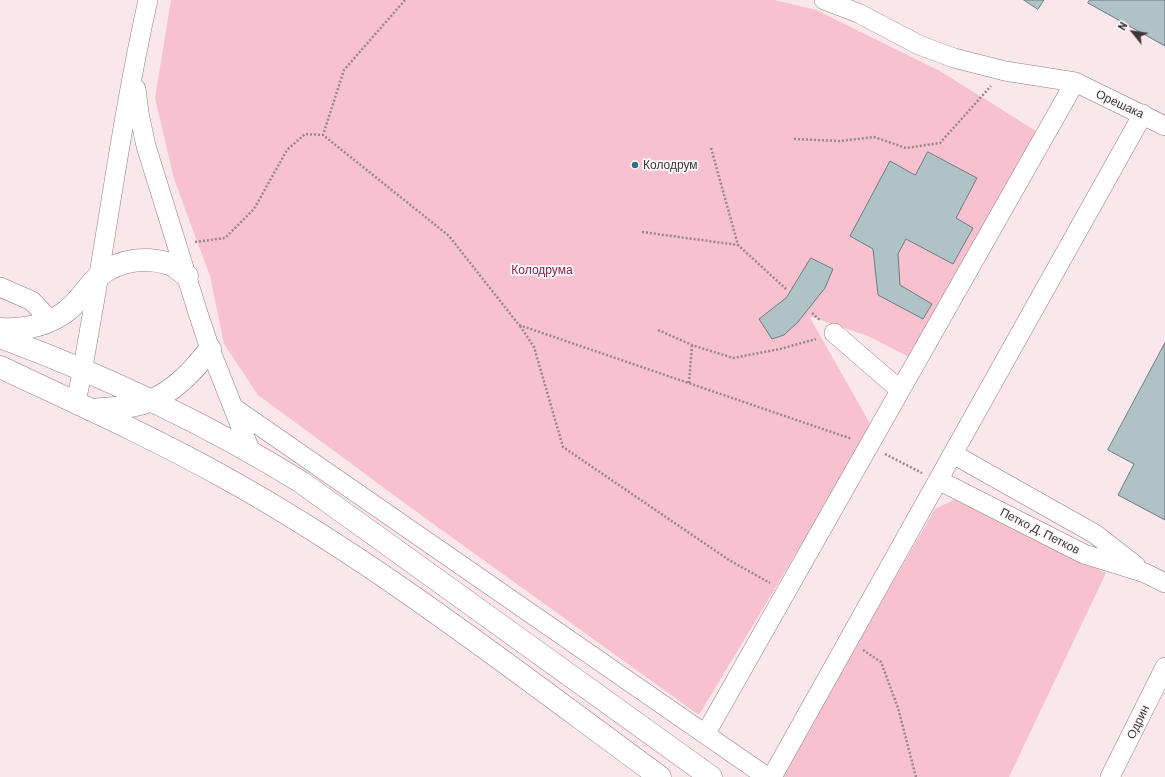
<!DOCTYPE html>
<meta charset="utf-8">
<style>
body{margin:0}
#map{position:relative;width:1165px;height:777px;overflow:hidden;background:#fae7ec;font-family:Barlow,sans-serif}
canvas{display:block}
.north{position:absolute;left:1113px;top:12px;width:40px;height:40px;-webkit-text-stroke:3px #fdf9fa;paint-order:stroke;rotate:300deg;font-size:11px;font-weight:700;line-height:16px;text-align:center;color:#3e3638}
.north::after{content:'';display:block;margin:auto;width:14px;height:18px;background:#3e3638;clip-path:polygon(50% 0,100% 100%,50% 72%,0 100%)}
</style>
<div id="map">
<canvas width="1165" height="777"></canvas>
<div class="north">N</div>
</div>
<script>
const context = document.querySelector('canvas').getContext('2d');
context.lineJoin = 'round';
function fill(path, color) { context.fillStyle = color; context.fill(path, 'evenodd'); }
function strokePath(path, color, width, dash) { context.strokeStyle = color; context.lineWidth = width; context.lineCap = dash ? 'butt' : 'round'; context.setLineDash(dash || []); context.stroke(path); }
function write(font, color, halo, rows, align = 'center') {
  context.font = font + ' Barlow,sans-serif'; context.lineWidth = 3.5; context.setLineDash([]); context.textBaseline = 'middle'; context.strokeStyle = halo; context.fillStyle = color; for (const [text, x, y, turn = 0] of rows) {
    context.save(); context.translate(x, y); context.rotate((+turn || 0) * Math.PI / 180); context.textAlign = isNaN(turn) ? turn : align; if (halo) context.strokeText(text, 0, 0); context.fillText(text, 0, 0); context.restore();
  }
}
const green = new Path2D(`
 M171,0h604l41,10 124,61 96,60 -127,226 -41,-21 -59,-20 63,111 -173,288 -274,-197 -167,-123 -34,-51 -14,-68 -36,-97 -19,-81z
 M958,498l148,75 -97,204h-229l155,-268z`);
const building = new Path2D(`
 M1024,0h20l-6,9z
 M1090,0h75v46l-77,-43z
 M928,152l49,26 -21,40 17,10 -20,36 -47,-25 -8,15 2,31 32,19 -9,15 -45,-24 -5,-46 -23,-13 40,-75 25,14z
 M811,258l22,11 -8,19 -27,34 -14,13 -12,4 -13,-20 27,-21z
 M1165,343v177l-47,-25 16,-31 -26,-14z`);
const path = new Path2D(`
 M405,0l-61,70 -21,65 126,101 70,89 333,114
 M794,139l46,2 34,-4 32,11 34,-5 51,-57
 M711,148l27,97 48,44
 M642,232l96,13
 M195,242l30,-4 29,-29 33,-59 18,-16 18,1
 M812,313l9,8
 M520,326l14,21 29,100 166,113 41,23
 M658,330l34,15 41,13 47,-9 36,-10
 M689,383l3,-38
 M885,454l37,19
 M863,650l18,12 17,46 18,69`);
const minor = new Path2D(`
 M824,0l34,13 61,32 35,13 51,13 70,11 90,44
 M136,89l3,24 7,33 52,167 12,36 40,101
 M0,287l32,14 18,19
 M834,333l66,57
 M76,403c27,-134 42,-270 72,-403
 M234,408l533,369
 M953,454l142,80 41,32
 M938,480l146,74 61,19 20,10
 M706,733l369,-651
 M772,777l371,-663
 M1110,777l55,-110`);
const major = new Path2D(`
 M0,329c22,1 45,-3 64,-16 15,-10 23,-27 36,-38 19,-15 46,-19 70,-11 6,2 12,9 17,12
 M0,337c105,39 206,86 301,145l410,295
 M0,367c74,35 150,69 222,109 154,85 296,197 438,301
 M91,410c20,-2 43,-2 61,-10 24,-10 43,-31 58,-51`);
const markers = [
 [635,165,4,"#2b727d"]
];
const streetNames = [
 ["Орешака",1120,104,25],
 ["Петко Д. Петков",1040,531,27],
 ["Одрин",1138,722,-64]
];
const poiNames = [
 ["Колодрум",643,165]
];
const parkNames = [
 ["Колодрума",542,270]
];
fill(green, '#f8c1d0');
fill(building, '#afc3c6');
strokePath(building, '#6b7d81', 1);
strokePath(minor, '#907e83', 20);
strokePath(major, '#907e83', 23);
strokePath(path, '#96898c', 2.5, [2, 2]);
strokePath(minor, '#fff', 19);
strokePath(major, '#fff', 22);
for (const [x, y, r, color] of markers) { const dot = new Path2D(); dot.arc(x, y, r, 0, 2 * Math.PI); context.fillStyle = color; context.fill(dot); strokePath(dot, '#fdf9fa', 1.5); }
write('12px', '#3e3638', '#fdf9fa', streetNames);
write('12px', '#3e3638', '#fdf9fa', poiNames, 'left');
write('12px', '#86234c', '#fdf9fa', parkNames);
</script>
